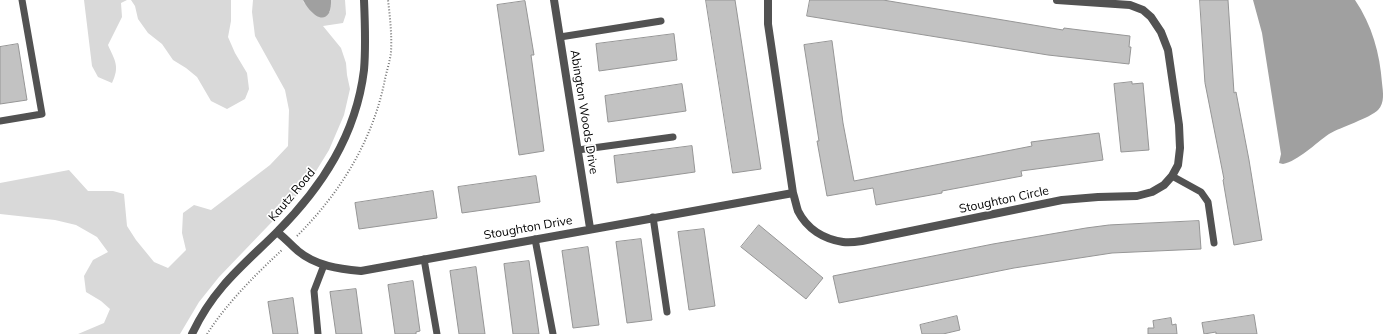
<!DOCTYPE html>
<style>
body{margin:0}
canvas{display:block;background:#fff}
</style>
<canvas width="1398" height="334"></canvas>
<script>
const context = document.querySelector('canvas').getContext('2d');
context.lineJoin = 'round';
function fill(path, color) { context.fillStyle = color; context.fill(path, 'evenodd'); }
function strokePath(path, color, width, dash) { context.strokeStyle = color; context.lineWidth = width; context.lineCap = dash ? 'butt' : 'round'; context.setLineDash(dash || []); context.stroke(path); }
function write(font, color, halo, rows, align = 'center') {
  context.font = font + ' Mulish,sans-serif'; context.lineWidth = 3.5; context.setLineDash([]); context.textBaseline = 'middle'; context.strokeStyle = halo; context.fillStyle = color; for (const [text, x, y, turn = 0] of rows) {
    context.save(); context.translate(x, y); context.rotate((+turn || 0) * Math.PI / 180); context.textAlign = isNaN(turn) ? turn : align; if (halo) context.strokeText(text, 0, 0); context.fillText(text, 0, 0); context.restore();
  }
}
const green = new Path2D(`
 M84,0h43l-6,3 1,14 -14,28c7,16 12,21 4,38l-14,-6 -6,-11z
 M131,0h100v21l-3,16 7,16 12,20 2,16 -4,10 -18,10 -16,-8 -14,-24 -11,-9 -13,-8 -11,-16 -14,-11 -10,-14 -3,-13z
 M253,0h50l1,3 26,9 1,-12h14l1,14 -3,9 -20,3 18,22 5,15 1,12 3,14 -6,26 -15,35 -16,26 -22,26 -72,75 -20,25 -19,32h-102l26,-11 6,-14 -9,-8 -15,-9 -2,-16 9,-16 15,-8 -11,-15 -21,-12 -21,-5 -55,-6v-31l69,-13 19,21h25l11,3 3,32 9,14 18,22 14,6 18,-18 -4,-17 1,-20 11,-8 17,5 59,-45 18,-19 1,-36 -4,-20 -30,-54 -3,-24z`);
const water = new Path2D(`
 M303,0h28c0,4 0,9 -2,13 -8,13 -22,-5 -26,-13z
 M1253,0h102c17,25 25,54 27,83 1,9 3,20 -4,27 -8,8 -37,17 -49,24 -13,9 -31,27 -46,30l-4,-1 2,-9 -19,-121z`);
const building = new Path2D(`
 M706,0h29l26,169 -28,4z
 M810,0h73l180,30 1,-2 16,2 50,6 -1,11h2l-2,17 -81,-9 -241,-39z
 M1200,0h28l6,93 2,-1 13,68 13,80 -28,5 -11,-65 1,-1 -19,-96z
 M525,1l9,54h-3l13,96 -25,4 -22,-150z
 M674,34l3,26 -78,11 -3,-27z
 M832,41l11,82 11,58 178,-35 -1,-4 68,-9 4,27 -82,11 1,5 -80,15v2l-66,12 -3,-17 -46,8 -10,-55h2l-15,-96z
 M18,44l9,56 -27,4v-57z
 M1132,82v2l11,-1 6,67 -28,2 -7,-68z
 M682,84l4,27 -78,11 -3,-26z
 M692,146l3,26 -78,11 -3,-27z
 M536,176l4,26 -78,11 -4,-26z
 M433,191l4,27 -78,11 -4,-26z
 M1199,221l2,28 -89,4 -98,15 -175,35 -6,-27 160,-32 93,-16 23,-3z
 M759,225l64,53 -17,21 -65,-52z
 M704,229l11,77 -26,4 -11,-78z
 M641,239l11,81 -25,3 -11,-81z
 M588,247l11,78 -26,3 -11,-77z
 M529,261l10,73h-26l-9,-70z
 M476,267l9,67h-26l-9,-63z
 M413,281l7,50 -4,1v2h-21l-7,-49z
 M356,289l6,45h-26l-6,-42z
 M293,298l5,36h-25l-5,-32z
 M1254,315l3,19h-41v-2l-12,2 -2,-11z
 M957,316l3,14 -17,4h-21l-2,-9z
 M1171,318l1,7 4,-1 1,10h-29v-6h6l-1,-7z`);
const path = new Path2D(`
 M297,236c44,-44 76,-96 88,-157 2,-9 5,-18 6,-27 1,-17 -1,-35 -3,-52
 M207,334c20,-31 48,-59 75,-84`);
const lane = new Path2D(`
 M560,37l101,-16
 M0,121l42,-7 -20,-114
 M578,150l95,-13
 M1172,176l29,16 7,10 6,41
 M653,217l14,95
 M535,239l18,95
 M424,259l13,75
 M318,334l-4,-43 10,-26`);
const street = new Path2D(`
 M554,0l36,228
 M768,0v24l25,169c2,6 3,12 5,18 9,18 26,28 45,31 6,1 13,0 19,-1l200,-41 36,-3 39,-1 15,-4 12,-7 8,-9 6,-11 2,-17 -1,-23 -11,-75 -7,-18 -10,-15 -8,-7 -13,-5 -73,-5
 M277,232c8,6 14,13 21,19 18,15 41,18 63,20l432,-78
 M192,334c8,-17 19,-34 31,-48 16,-19 36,-36 54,-54 45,-45 79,-97 87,-162 2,-23 1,-47 0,-70`);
const streetNames = [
 ["Abington Woods Drive",584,112,81],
 ["Kautz Road",292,195,-50],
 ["Stoughton Circle",1004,200,-12],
 ["Stoughton Drive",528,228,-10]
];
fill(green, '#d9d9d9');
fill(water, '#a0a0a0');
fill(building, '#c2c2c2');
strokePath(building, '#969696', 1);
strokePath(path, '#747474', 2, [1, 2]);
strokePath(lane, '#525252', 7);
strokePath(street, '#525252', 8);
write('12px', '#000', '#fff', streetNames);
</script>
